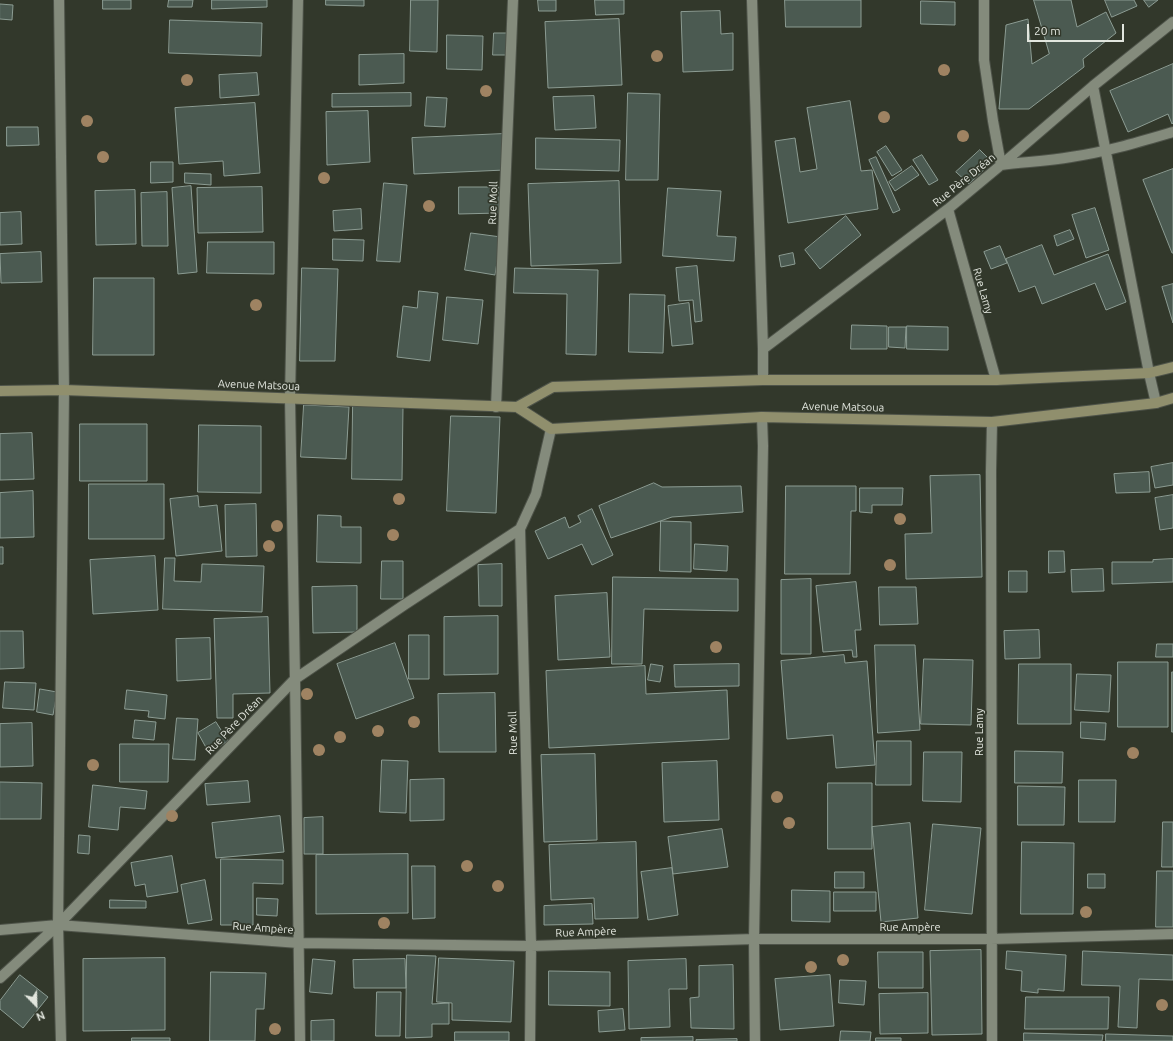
<!DOCTYPE html>
<meta charset="utf-8">
<style>
body{margin:0}
#map{position:relative;width:1173px;height:1041px;overflow:hidden;background:#32382b;font-family:Ubuntu,sans-serif}
canvas{display:block}
.north{position:absolute;left:16px;top:985px;width:40px;height:40px;-webkit-text-stroke:3px #32382b;paint-order:stroke;rotate:157deg;font-size:11px;font-weight:700;line-height:16px;text-align:center;color:#e2e6de}
.north::after{content:'';display:block;margin:auto;width:14px;height:18px;background:#e2e6de;clip-path:polygon(50% 0,100% 100%,50% 72%,0 100%)}
.scale{position:absolute;left:1027px;top:24px;width:97px;height:18px;box-sizing:border-box;border:2px solid #e2e6de;border-top:0;padding-left:5px;font-size:12px;line-height:14px;white-space:nowrap;color:#e2e6de;-webkit-text-stroke:3px #32382b;paint-order:stroke}
</style>
<div id="map">
<canvas width="1173" height="1041"></canvas>
<div class="north">N</div>
<div class="scale">20 m</div>
</div>
<script>
const context = document.querySelector('canvas').getContext('2d');
context.lineJoin = 'round';
function fill(path, color) { context.fillStyle = color; context.fill(path, 'evenodd'); }
function strokePath(path, color, width, dash) { context.strokeStyle = color; context.lineWidth = width; context.lineCap = dash ? 'butt' : 'round'; context.setLineDash(dash || []); context.stroke(path); }
function write(font, color, halo, rows, align = 'center') {
  context.font = font + ' Ubuntu,sans-serif'; context.lineWidth = 3.5; context.setLineDash([]); context.textBaseline = 'middle'; context.strokeStyle = halo; context.fillStyle = color; for (const [text, x, y, turn = 0] of rows) {
    context.save(); context.translate(x, y); context.rotate((+turn || 0) * Math.PI / 180); context.textAlign = isNaN(turn) ? turn : align; if (halo) context.strokeText(text, 0, 0); context.fillText(text, 0, 0); context.restore();
  }
}
const building = new Path2D(`
 M103,0h28v9h-28z
 M169,0h24l-1,7h-24z
 M212,0h55v7l-55,2z
 M326,0h38v6l-38,-1z
 M411,0h27l-1,52 -27,-1z
 M538,0h18v11h-17z
 M595,0h29v14l-28,1z
 M785,0h76v27h-75z
 M1034,0h37l6,27 29,-15 10,21 -33,26 1,8 -55,42h-30l7,-84 22,-6 4,45 17,-10z
 M1105,0h29l3,6 -25,11z
 M1144,0h14l-9,7z
 M921,1l34,1v23l-34,-1z
 M0,4l13,1 -1,15 -12,-1z
 M720,11l1,23 12,-1v37l-50,2 -2,-60z
 M619,19l3,66 -74,3 -3,-66z
 M170,20l92,3 -1,33 -92,-3z
 M494,33h13l-1,22h-13z
 M447,35l36,1 -1,34 -35,-1z
 M404,54v29l-45,2v-30z
 M1173,64v59l-1,1 -4,-10 -40,18 -18,-41z
 M257,73l2,22 -39,3 -1,-23z
 M411,93v13l-79,1v-13z
 M628,93l32,1 -2,86h-32z
 M594,96l2,32 -41,2 -2,-33z
 M427,97l20,1 -2,29 -20,-1z
 M850,101l11,70 11,-1 6,39 -90,14 -13,-82 20,-3 5,34 17,-3 -10,-61z
 M255,103l5,70 -36,3 -1,-15 -44,3 -4,-56z
 M368,111l2,51 -43,3 -1,-53z
 M7,127h31l1,18 -32,1z
 M503,134l2,36 -91,4 -2,-36z
 M536,138l84,2 -1,31 -83,-2z
 M886,146l16,24 -10,6 -15,-24z
 M980,150l12,12 -23,22 -13,-12z
 M922,155l16,25 -9,5 -16,-25z
 M876,157l24,53 -7,3 -24,-53z
 M151,162h22v20l-22,1z
 M912,166l7,9 -24,16 -6,-9z
 M1173,169v84h-1l-29,-73z
 M185,173l26,1v11l-26,-2z
 M619,181l2,82 -90,3 -3,-82z
 M384,183l23,2 -7,77 -23,-1z
 M191,186l6,86 -19,2 -6,-86z
 M262,187l1,45 -65,1 -1,-45z
 M459,187h40v26l-40,1z
 M668,188l53,3 -4,45 19,1 -2,24 -71,-5z
 M135,190l1,54 -40,1 -1,-54z
 M167,192l1,54h-26l-1,-53z
 M1095,208l14,42 -23,8 -14,-43z
 M361,209l1,20 -28,2 -1,-20z
 M21,212l1,32 -22,1v-32z
 M846,216l15,19 -41,34 -15,-19z
 M1070,230l4,9 -17,7 -3,-10z
 M471,233l30,4 -6,38 -30,-5z
 M333,239l31,1 -1,21 -30,-1z
 M208,242h66v32l-67,-1z
 M1042,245l12,30 54,-21 18,48 -20,8 -11,-27 -53,21 -7,-18 -16,6 -13,-33z
 M1000,246l7,17 -16,6 -7,-17z
 M41,252l1,30 -41,1 -1,-29z
 M793,253l2,11 -14,3 -2,-11z
 M697,266l5,55 -7,1 -2,-22 -14,1 -3,-33z
 M302,268l36,1 -3,92h-35z
 M515,268l83,2 -2,85 -30,-1 1,-60 -53,-1z
 M94,278h60v77h-61z
 M1173,284v39l-11,-36z
 M419,291l19,2 -8,68 -33,-4 6,-51 14,2z
 M630,294l35,1 -2,58 -34,-1z
 M447,297l36,3 -5,44 -35,-4z
 M689,303l4,41 -21,2 -4,-40z
 M852,325l35,1v23h-36z
 M907,326l41,1v23l-41,-1z
 M889,327h17l-1,21 -16,-1z
 M304,405l45,2 -3,52 -45,-2z
 M353,406l50,1 -1,73 -50,-1z
 M451,416l49,1 -4,96 -49,-2z
 M80,424h67v57h-67z
 M199,425l62,1v67l-63,-1z
 M32,433l2,46 -34,1v-46z
 M1173,463v22l-18,3 -4,-21z
 M1149,472l1,20 -34,1 -2,-19z
 M980,475l2,102 -76,2 -1,-45 27,-1 -2,-57z
 M654,483l8,4 79,-1 2,26 -71,5 -61,21 -12,-32z
 M89,484h75v55h-75z
 M786,486h70v25h-5l-1,63h-65z
 M860,488h43l-1,17h-30v8l-12,-1z
 M33,491l1,46 -34,1v-45z
 M1173,495v33l-13,2 -5,-32z
 M198,496l1,11 18,-2 5,46 -46,5 -6,-57z
 M256,504l1,52 -31,1 -1,-52z
 M592,509l21,46 -21,10 -10,-21 -34,15 -13,-28 30,-14 4,11 12,-6 -3,-6z
 M318,515l23,1v11h20v36l-44,-1z
 M661,521l30,1v50l-31,-1z
 M695,544l33,2 -1,25 -33,-2z
 M0,547h3v17h-3z
 M1049,551h15l1,21 -16,1z
 M155,556l3,54 -65,4 -3,-54z
 M165,558h10l-1,23 27,1 1,-18 62,2 -2,46 -99,-3z
 M1173,559v23l-61,2v-22h41v-2z
 M382,561h21v38h-22z
 M502,564v42h-23l-1,-41z
 M1103,569l1,22 -32,1 -1,-22z
 M1009,571h18v21h-18z
 M613,577l125,2v32l-94,-2 -2,55h-30z
 M811,579v75h-30v-74z
 M856,582l5,48h-6l2,27h-4l-1,-7 -29,2 -7,-66z
 M357,586v46l-44,1 -1,-46z
 M879,587h37l2,37 -38,1z
 M607,593l3,64 -52,3 -3,-64z
 M498,616v58l-54,1v-58z
 M268,617l2,76 -37,1v24h-16l-3,-99z
 M1039,630l1,28 -35,1 -1,-28z
 M0,631h23l1,37 -24,1z
 M409,635h20v44h-20z
 M210,638l1,41 -34,2 -1,-42z
 M395,643l19,55 -58,21 -19,-55z
 M1157,644h16v13h-17z
 M875,645h40l5,85 -42,3z
 M844,655l1,8 22,-2 8,104 -39,3 -3,-33 -46,4 -6,-78z
 M924,659l49,1 -2,65 -50,-1z
 M1118,662h50v65h-50z
 M651,664l12,2 -3,16 -12,-2z
 M739,664v22l-64,1 -1,-22z
 M1019,664h52v60h-53z
 M645,666l1,28 81,-4 2,49 -180,9 -3,-77z
 M1172,672h1v60h-1z
 M1077,674l34,1 -2,37 -34,-2z
 M5,682l31,1 -2,27 -31,-2z
 M40,689l17,3 -4,23 -16,-3z
 M127,690l40,5 -2,24 -17,-2 1,-6 -24,-2z
 M495,693l1,59h-57l-1,-58z
 M177,718l21,1 -3,41 -22,-1z
 M135,720l21,2 -2,18 -21,-2z
 M216,722l12,19 -19,12 -11,-20z
 M1081,722l25,1 -1,17 -24,-2z
 M32,723l1,43 -33,1v-43z
 M877,741h34v44h-35z
 M120,744h49l-1,38h-48z
 M1015,751l48,1 -1,31h-47z
 M924,752h38l-1,50 -38,-1z
 M595,754l2,86 -53,2 -3,-87z
 M382,760l26,1 -2,52 -26,-1z
 M717,761l2,59 -55,2 -2,-59z
 M444,779v41l-34,1v-41z
 M1079,780h37l-1,42h-36z
 M248,781l2,21 -43,3 -2,-21z
 M0,782l42,1 -1,36h-41z
 M828,783h44v66h-44z
 M93,785l54,6 -2,18 -25,-2 -2,23 -29,-3z
 M1018,786l47,1 -1,38h-46z
 M280,816l4,36 -68,6 -4,-35z
 M323,817v37h-19v-36z
 M1163,822h10v45h-11z
 M910,823l8,95 -37,4 -9,-95z
 M933,824l48,4 -9,86 -47,-4z
 M722,829l6,38 -55,7 -5,-37z
 M79,835l11,1 -1,18 -11,-1z
 M636,842l2,76 -43,1 -1,-21 -43,2 -2,-55z
 M1022,842l52,1 -1,71h-52z
 M408,854v59l-92,1v-59z
 M172,856l6,36 -31,5 -2,-13 -10,2 -4,-23z
 M221,859l62,1v24l-30,-1v42h-32z
 M412,866h23v52l-22,1z
 M672,868l6,47 -30,5 -7,-48z
 M1157,871h16v56h-17z
 M835,872h29v16h-29z
 M1088,874h17v14h-17z
 M205,880l7,40 -24,4 -7,-39z
 M792,890l38,1v31l-38,-1z
 M834,892h42v19h-42z
 M257,898l21,1 -1,17 -20,-1z
 M110,900l36,1v7h-36z
 M592,904l1,20 -49,1v-19z
 M981,950l1,84 -50,1 -2,-84z
 M1007,951l59,4 -2,36 -26,-2v4l-17,-2 1,-20 -16,-2z
 M1083,951l90,4v25l-34,-1 -2,49 -19,-1 2,-41 -38,-1z
 M878,952h45v36h-44z
 M407,955l29,1 -4,48 17,-1v21h-17v13l-26,1z
 M165,958v72l-82,1v-72z
 M439,958l75,3 -3,61 -59,-2v-17l-15,-1z
 M313,959l22,2 -3,33 -22,-2z
 M405,959l1,29h-52l-1,-28z
 M686,959l1,30h-18l1,38 -41,2 -1,-68z
 M733,965l1,64 -43,-1 -1,-30 9,-1v-31z
 M549,971l61,1v34l-61,-1z
 M211,972l55,1 -2,36h-8l-1,32h-45z
 M20,975l28,22 -25,31 -23,-19v-8z
 M830,975l4,51 -54,4 -5,-51z
 M840,980l26,1 -2,24 -25,-2z
 M377,992h24l-1,44h-24z
 M928,993v40l-48,1 -1,-40z
 M1026,997h83l-1,32h-83z
 M623,1009l2,21 -26,2 -1,-21z
 M334,1020v21h-23v-20z
 M841,1031l30,1 -1,9h-30z
 M455,1032h54v9h-54z
 M1024,1033l79,2 -1,6h-78z
 M1106,1034l67,2v5h-67z
 M693,1037v4h-52v-3z
 M132,1038h38v3h-38z
 M876,1038h25v3h-25z
 M737,1039v2h-41v-1z`);
const street = new Path2D(`
 M59,0l5,390 -6,535 3,116
 M298,0l-8,398 5,281 5,362
 M752,0l11,349v31
 M984,0v60l9,61 8,44c23,-3 47,-4 70,-8 35,-5 68,-15 102,-25
 M1093,86l56,287 7,30
 M948,209l48,171
 M763,349l185,-140 53,-44 92,-79 80,-64
 M496,407l17,-407
 M992,422l-1,49 1,570
 M0,930l58,-5 241,18 232,3 223,-7h237l182,-5
 M0,978l58,-53 237,-246 109,-74 116,-76
 M530,1041l1,-95 -11,-417 16,-35 15,-65
 M755,1041l-1,-102 9,-493 -1,-29`);
const secondary = new Path2D(`
 M0,391l64,-1 453,17 36,-20 210,-7h233l153,-7 24,-6
 M517,407l34,22 211,-12 230,5 164,-19 17,-5`);
const trees = [
 [657,56],
 [944,70],
 [187,80],
 [486,91],
 [884,117],
 [87,121],
 [963,136],
 [103,157],
 [324,178],
 [429,206],
 [256,305],
 [399,499],
 [900,519],
 [277,526],
 [393,535],
 [269,546],
 [890,565],
 [716,647],
 [307,694],
 [414,722],
 [378,731],
 [340,737],
 [319,750],
 [1133,753],
 [93,765],
 [777,797],
 [172,816],
 [789,823],
 [467,866],
 [498,886],
 [1086,912],
 [384,923],
 [843,960],
 [811,967],
 [1162,1005],
 [275,1029]
];
const streetNames = [
 ["Rue Père Dréan",964,180,-39],
 ["Rue Moll",493,203,-88],
 ["Rue Lamy",983,291,74],
 ["Avenue Matsoua",259,385,2],
 ["Avenue Matsoua",843,407,1],
 ["Rue Père Dréan",234,725,-46],
 ["Rue Lamy",979,732,-90],
 ["Rue Moll",513,733,-91],
 ["Rue Ampère",910,927],
 ["Rue Ampère",263,928,4],
 ["Rue Ampère",586,932,-2]
];
fill(building, '#4b5a51');
strokePath(building, '#8c9c93', 1);
strokePath(street, '#4e5349', 12);
strokePath(secondary, '#4e5349', 12);
strokePath(street, '#848b7c', 10);
strokePath(secondary, '#908f6d', 10);
context.fillStyle = '#9f8362';
for (const [x, y] of trees) { context.beginPath(); context.arc(x, y, 6, 0, 2 * Math.PI); context.fill(); }
write('11px', '#e2e6de', '#32382b', streetNames);
</script>
